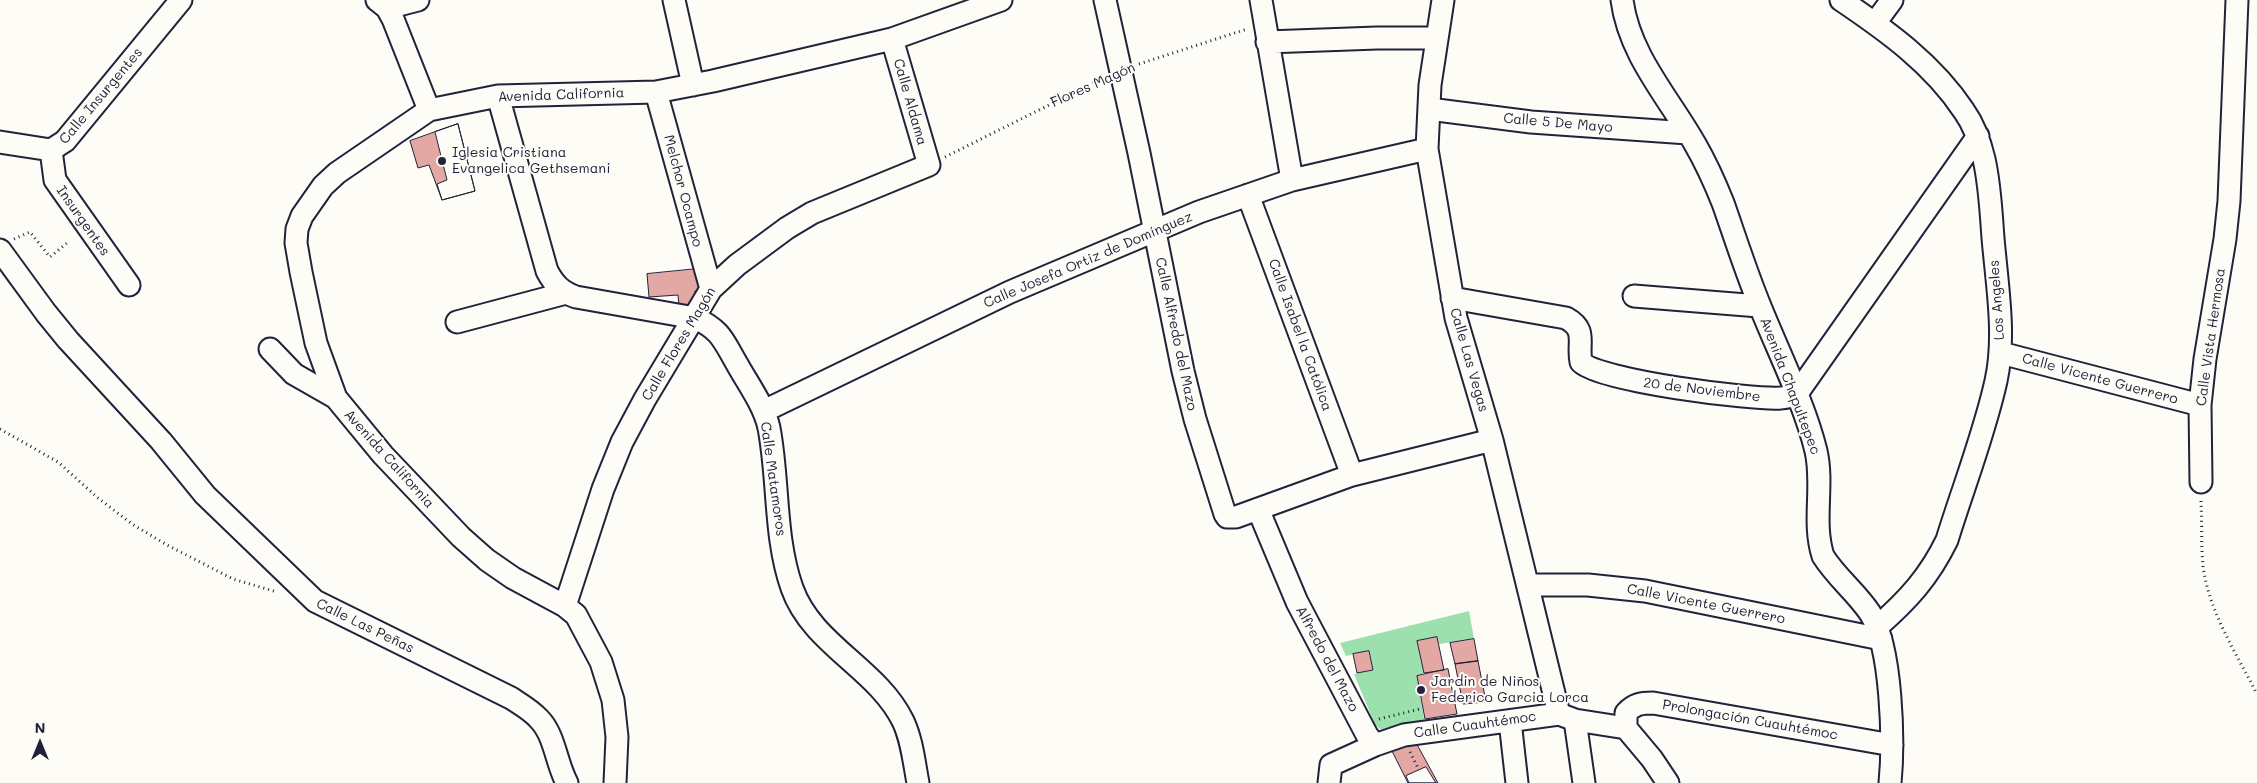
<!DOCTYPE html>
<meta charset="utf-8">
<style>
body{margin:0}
#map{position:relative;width:2257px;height:783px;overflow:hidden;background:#fdfcf7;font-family:Mali,sans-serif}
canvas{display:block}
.north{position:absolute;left:15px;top:718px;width:50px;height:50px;-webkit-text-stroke:4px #fdfcf7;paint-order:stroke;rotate:0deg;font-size:14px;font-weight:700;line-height:20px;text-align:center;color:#22223b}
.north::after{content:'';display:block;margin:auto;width:18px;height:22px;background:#22223b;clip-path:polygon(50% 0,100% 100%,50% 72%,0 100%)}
</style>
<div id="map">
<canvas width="2257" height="783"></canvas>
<div class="north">N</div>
</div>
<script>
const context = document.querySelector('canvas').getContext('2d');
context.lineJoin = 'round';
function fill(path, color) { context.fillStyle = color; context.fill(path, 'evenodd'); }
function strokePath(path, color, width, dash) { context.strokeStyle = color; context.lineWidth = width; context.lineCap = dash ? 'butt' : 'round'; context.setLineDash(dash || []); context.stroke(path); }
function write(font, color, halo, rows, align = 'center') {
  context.font = font + ' Mali,sans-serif'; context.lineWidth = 4; context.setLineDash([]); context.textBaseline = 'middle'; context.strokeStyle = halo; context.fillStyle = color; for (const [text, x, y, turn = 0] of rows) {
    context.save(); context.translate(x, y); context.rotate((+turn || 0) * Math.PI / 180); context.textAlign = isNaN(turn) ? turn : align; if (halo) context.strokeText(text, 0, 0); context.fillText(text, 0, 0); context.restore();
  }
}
const green = new Path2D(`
 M1469,611l5,28 -35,5 -2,-7 -20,5 7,31 -7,3 8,49 -41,7 -9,-7 -21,-51 19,-4 -4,-19 -23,5 -6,-13z`);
const building = new Path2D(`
 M458,124l17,67 -33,9 -13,-35 -11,3 -8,-27z
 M458,124l17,67 -33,9 -5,-16 10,-4 -12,-48z
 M697,269l2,22h-4l1,14 -17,2 -1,-12 -29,2 -2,-23z
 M1437,637l7,33 -20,3 -7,-32z
 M1474,639l4,22 -23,3 -5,-21z
 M1369,651l4,19 -16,3 -4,-19z
 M1478,661l8,41 -23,2 -8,-40z
 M1448,669l9,45 -32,5 -8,-43z
 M1414,739l24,44h-30l-19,-38z
 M1426,767l10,16h-27l-3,-7z`);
const path = new Path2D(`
 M1139,64l108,-35
 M945,157l158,-79
 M14,239l16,-7 20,25 17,-14
 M0,429l58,33 40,36 34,26 35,21 66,34 44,13
 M2201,501c1,21 0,44 2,65 6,46 33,87 54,128
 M1379,719l41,-10
 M1410,752l9,18`);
const minor = new Path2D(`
 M377,0l10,8 6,11 36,91
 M674,0l19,85
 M1105,0l34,153 44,218 12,48 30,95 2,3h9l116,-42 140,-35
 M1261,0l31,180
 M1443,0l-13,85 -3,64 29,169 36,122 67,274
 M1622,0c7,55 47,98 73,144 11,19 20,39 28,59 12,34 23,69 37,103 18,45 45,99 56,145 8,34 -4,71 7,105 13,21 33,36 47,57 22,34 24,129 20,170
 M1841,0c46,31 92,64 123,111 10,14 16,31 20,48 6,26 7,53 9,79 4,47 13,98 3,143 -12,54 -33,107 -49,159 -18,37 -39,60 -70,87
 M387,8l31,-8
 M1875,23l17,-23
 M1267,42l110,-4h59
 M656,92l55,197
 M498,96l49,175c7,13 14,21 29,26l119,21c26,12 28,22 42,46 11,20 27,41 32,64 10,52 5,109 23,160 20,57 85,80 111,133 9,19 11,41 15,62
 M1429,109l102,13 157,11
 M0,142l51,8 14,-9 116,-141
 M51,150l4,30 74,105
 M1248,195l104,280
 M0,250l46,63 22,27 93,101 44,54 110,106 196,97c9,6 20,12 28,21 16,16 17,44 28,64
 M1634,296l125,10
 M1452,298l114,20c22,12 11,25 15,44 18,19 171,38 200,36 5,0 10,-2 15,-3l182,-259
 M457,322l109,-29
 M270,349l24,25 42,24
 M2001,353l199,52
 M764,411l246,-119 189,-80 93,-32 135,-31
 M2201,482l-1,-77 5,-46 20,-120 4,-38 8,-201
 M1258,509l39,93 70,133 8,10
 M1528,585h60l57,6 236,48
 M565,606l38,-117 19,-47 23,-43 66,-110 26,-24 50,-37 25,-15 117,-48 -37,-126
 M1575,720l9,63
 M1510,721l7,62
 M1626,728v-15c8,-9 15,-10 27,-10l239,42
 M615,783l2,-46 -4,-37 -12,-38 -25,-47 -11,-9 -52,-28 -26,-18 -26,-23 -78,-82 -47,-57 -20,-55 -15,-71 -5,-29 1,-14 5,-13 21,-30 14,-13 92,-63 69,-14 158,-4 57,-11 179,-42 109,-39
 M1329,783l2,-18 44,-20 29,-10 155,-21 16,6 51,8 26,31 16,24`);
const markers = [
 [442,161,5,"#22223b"],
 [1421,690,5,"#22223b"]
];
const streetNames = [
 ["Flores Magón",1093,85,-24],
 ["Avenida California",561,95,-2],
 ["Calle Insurgentes",101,96,-50],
 ["Calle Aldama",910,102,74],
 ["Calle 5 De Mayo",1558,123,5],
 ["Melchor Ocampo",683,191,75],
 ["Insurgentes",83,221,55],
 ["Calle Josefa Ortiz de Domínguez",1088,260,-23],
 ["Los Angeles",1997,300,-94],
 ["Calle Alfredo del Mazo",1176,334,78],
 ["Calle Isabel la Católica",1300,335,70],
 ["Calle Vista Hermosa",2211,337,-82],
 ["Calle Flores Magón",679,344,-59],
 ["Calle Las Vegas",1469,360,74],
 ["Calle Vicente Guerrero",2100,379,15],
 ["Avenida Chapultepec",1790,386,69],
 ["20 de Noviembre",1702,390,7],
 ["Avenida California",389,459,48],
 ["Calle Matamoros",773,479,82],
 ["Calle Vicente Guerrero",1706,604,11],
 ["Calle Las Peñas",365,626,26],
 ["Alfredo del Mazo",1327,659,62],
 ["Prolongación Cuauhtémoc",1750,720,10],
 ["Calle Cuauhtémoc",1475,725,-8]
];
const poiNames = [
 ["Iglesia Cristiana",452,153],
 ["Evangelica Gethsemani",452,169],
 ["Jardin de Niños",1431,682],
 ["Federico Garcia Lorca",1431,698]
];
fill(green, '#9ce1ad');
fill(building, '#e3a8a3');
strokePath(building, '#22223b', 1);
strokePath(minor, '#22223b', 25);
strokePath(path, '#22223b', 3, [1, 4]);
strokePath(minor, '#fdfcf7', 21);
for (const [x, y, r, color] of markers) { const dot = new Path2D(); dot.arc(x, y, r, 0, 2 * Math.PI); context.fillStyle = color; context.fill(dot); strokePath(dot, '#fdfcf7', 2); }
write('14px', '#22223b', '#fdfcf7', streetNames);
write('14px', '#22223b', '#fdfcf7', poiNames, 'left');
</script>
